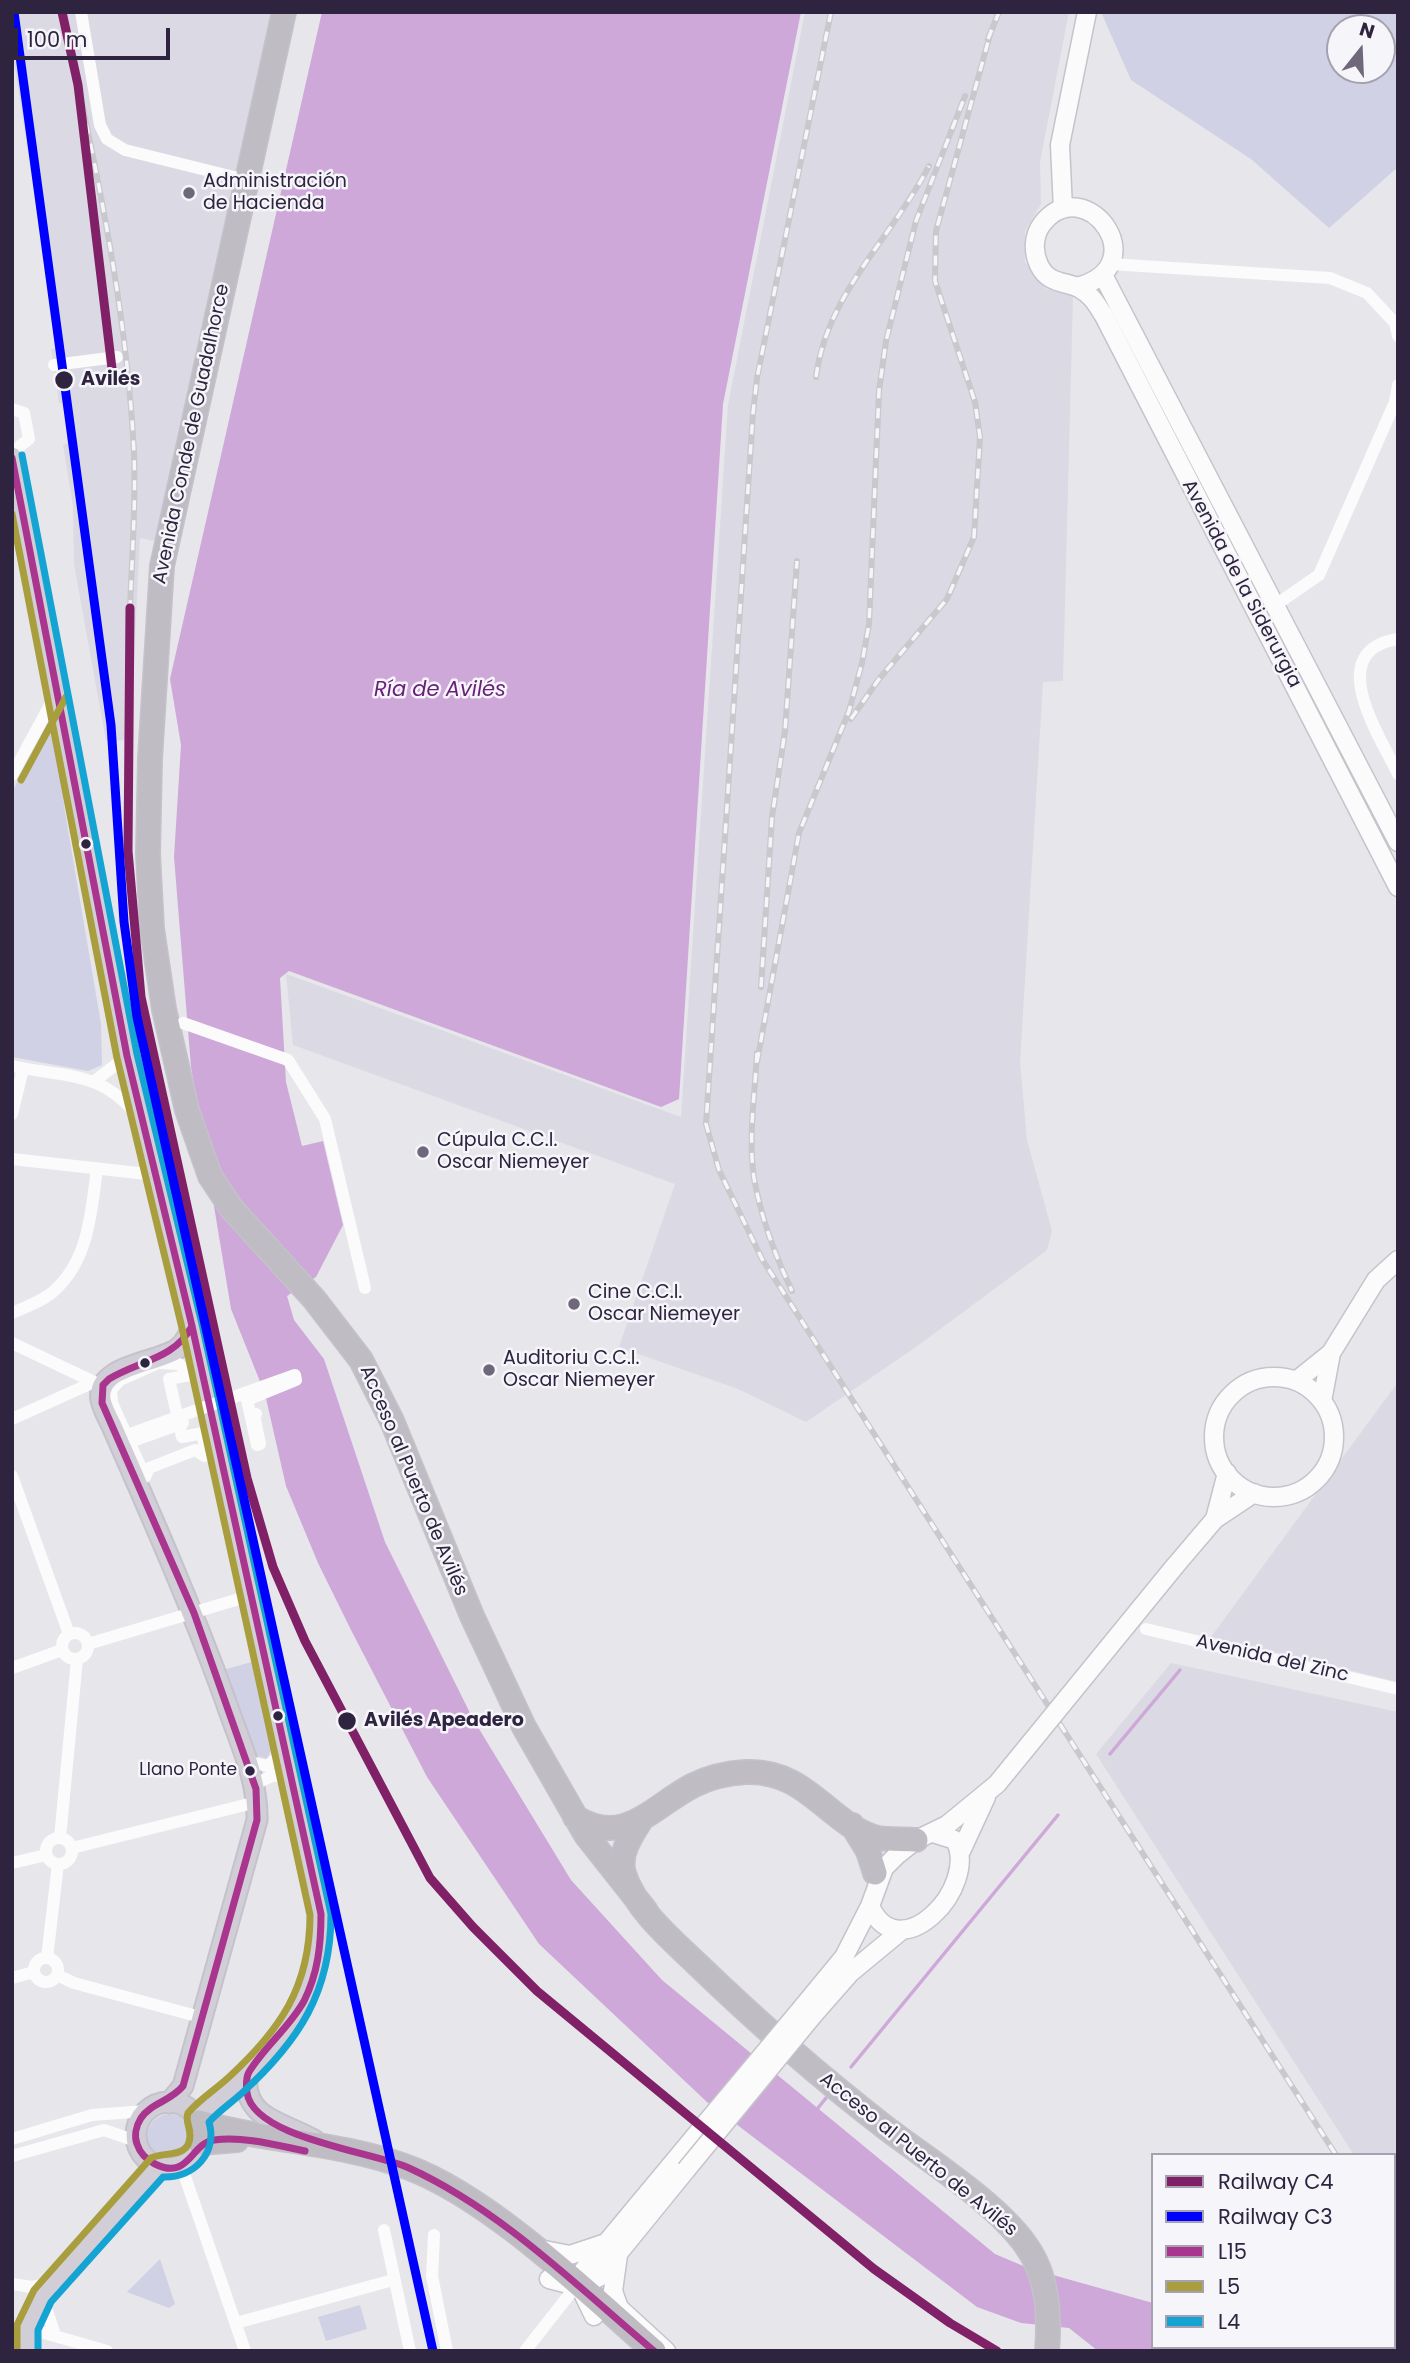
<!DOCTYPE html>
<meta charset="utf-8">
<style>
body{margin:0}
#map{position:relative;width:1410px;height:2363px;overflow:hidden;background:#e7e6eb;font-family:Poppins,sans-serif}
canvas{display:block}
.frame{position:absolute;inset:0;border:14px solid #2e243f;pointer-events:none}
.legend{position:absolute;left:1151px;top:2153px;width:245px;height:196px;box-sizing:border-box;background:#f5f5fa;border:2px solid #a5a1af;margin:0;padding:9px 12px;list-style:none;font-size:21px;color:#2e243f}
.legend li{display:flex;align-items:center;gap:14px;height:35px}
.legend b{width:35px;border:2px solid #a5a1af}
.north{position:absolute;left:1326px;top:14px;width:70px;height:70px;box-sizing:border-box;background:#f5f5fa;border:2px solid #a5a1af;border-radius:50%;rotate:18deg;font-size:19px;font-weight:700;line-height:28px;text-align:center;color:#2e243f}
.north::after{content:'';display:block;margin:auto;width:24px;height:32px;background:#6f687b;clip-path:polygon(50% 0,100% 100%,50% 72%,0 100%)}
.scale{position:absolute;left:14px;top:28px;width:156px;height:32px;box-sizing:border-box;border:4px solid #2e243f;border-top:0;padding-left:9px;font-size:21px;line-height:24px;white-space:nowrap;color:#2e243f;-webkit-text-stroke:5px #f5f5fa;paint-order:stroke}
</style>
<div id="map">
<canvas width="1410" height="2363"></canvas>
<div class="frame"></div>
<ul class="legend">
<li><b style="height:9px;background:#802168"></b>Railway C4</li>
<li><b style="height:9px;background:#00f"></b>Railway C3</li>
<li><b style="height:9px;background:#a9358e"></b>L15</li>
<li><b style="height:9px;background:#a89e3d"></b>L5</li>
<li><b style="height:9px;background:#14a4d3"></b>L4</li>
</ul>
<div class="north">N</div>
<div class="scale">100 m</div>
</div>
<script>
const context = document.querySelector('canvas').getContext('2d');
context.lineJoin = 'round';
function fill(path, color) { context.fillStyle = color; context.fill(path, 'evenodd'); }
function strokePath(path, color, width, dash) { context.strokeStyle = color; context.lineWidth = width; context.lineCap = dash ? 'butt' : 'round'; context.setLineDash(dash || []); context.stroke(path); }
function write(font, color, halo, rows, align = 'center') {
  context.font = font + ' Poppins,sans-serif'; context.lineWidth = 5; context.setLineDash([]); context.textBaseline = 'middle'; context.strokeStyle = halo; context.fillStyle = color; for (const [text, x, y, turn = 0] of rows) {
    context.save(); context.translate(x, y); context.rotate((+turn || 0) * Math.PI / 180); context.textAlign = isNaN(turn) ? turn : align; if (halo) context.strokeText(text, 0, 0); context.fillText(text, 0, 0); context.restore();
  }
}
const built = new Path2D(`
 M12,12h280l-120,533 -32,-7 -10,202 -24,1 -32,-177 -1,-58 -10,-61 4,-1v-18l-4,-23h-4l-8,-54 6,-1 -2,-20 -43,-279z
 M805,12h264l-29,150 1,42 -16,27v31l21,27 27,5 -10,387 -20,1 -23,380 7,78 25,91 -5,19 -131,97 -110,75 -68,-33 -119,-42 56,-163 -382,-139 -7,-71 395,143 47,-712z
 M1398,1382v300l-187,-45z
 M1171,1663l227,49v511l-4,-5v-63h-40l-258,-401z`);
const green = new Path2D(`
 M1101,12h297v155l-69,61 -78,-69 -120,-79zM1340,28h42v42h-42z
 M53,713l12,99 36,212 1,41 -14,6 -76,-14v-265z
 M255,1661l18,85 -6,13 -13,-4 -31,-85z
 M147 2137a23 23 0 1 1 46 0a23 23 0 1 1-46 0Z
 M160,2259l15,45 -6,4 -42,-16z
 M360,2305l7,24 -41,12 -8,-24z`);
const water = new Path2D(`
 M322,12h479l-78,392 -44,695 -18,8 -372,-136 -9,7 6,104 16,64 21,-5 20,84 -27,52 -29,19 7,24 30,39 61,183 88,177 98,161 91,100 333,274 33,14 125,35v44h189l43,4h-287l-29,-23 -48,-5 -44,-16 -270,-205 -168,-158 -112,-167 -76,-147 -33,-67 -32,-77 -21,-92 -34,-85 -40,-242 -17,-210 7,-112 -11,-66z`);
const stream = new Path2D(`
 M1110,1754l70,-84
 M851,2067l207,-252
 M818,2108l8,-10`);
const street = new Path2D(`
 M81,12l19,113 7,14 18,11 121,30
 M1110,264l220,14 37,15 28,30 3,13
 M54,365l63,-8
 M12,409l12,4 5,26 -17,13
 M1274,606l45,-31 76,-173 3,-17
 M1398,639c-76,12 -18,97 0,135
 M12,775l45,-83
 M183,1023l105,37 37,59 40,169
 M12,1066c55,12 90,4 127,52
 M96,1080l31,-24
 M12,1114l11,-45
 M12,1159l144,16
 M12,1313c14,-6 33,-13 43,-23 34,-31 36,-78 42,-121
 M12,1343l82,39
 M158,1363l21,1 11,11 -21,4 13,58 21,-4 2,23 -10,-6 -46,18 -4,9 -33,-74 -1,-13 9,-10z
 M247,1400l10,45 3,-1 -6,-29 2,-1
 M12,1419l82,-37 9,3
 M12,1476l57,158
 M1146,1629l252,60
 M62 1646a13 13 0 1 1 26 0a13 13 0 1 1-26 0Z
 M88,1644l161,-48
 M12,1668l50,-18
 M246,1761l21,5 18,-15
 M256,1789l3,-7 15,-7 17,6
 M46 1851a13 13 0 1 1 26 0a13 13 0 1 1-26 0Z
 M60,1838l17,-179
 M72,1848l185,-46
 M12,1863l34,-8
 M34 1970a12 12 0 1 1 24 0a12 12 0 1 1-24 0Z
 M47,1958l11,-94
 M57,1975l17,8 130,35
 M12,1978l22,-6
 M12,2139l80,-24 54,-4
 M12,2156l92,-26 32,11
 M181,2165l64,186
 M384,2230l26,121
 M434,2235l-2,41 15,75
 M12,2284l20,3 20,-4
 M42,2296l13,39
 M236,2323l157,-43
 M27,2328l80,23
 M12,2331l14,20
 M525,2351l44,-56`);
const secondary = new Path2D(`
 M1063,209l-3,-64 27,-133
 M1103,275l295,567
 M1077,287c81,-21 8,-118 -35,-63 -9,12 -9,28 -3,41 9,19 25,16 40,23 13,7 18,17 25,28l294,571
 M1214 1437a60 60 0 1 1 120 0a60 60 0 1 1-120 0Z
 M1296,1381l35,-28 45,-73 22,-20
 M1322,1401l9,-48
 M1215,1519l12,-46
 M1175,1566l40,-47 39,-26
 M933,1833l22,7c25,47 -56,131 -85,66l14,-38 13,-13 19,-15 31,-15 50,-41
 M961,1851l25,-54
 M802,2008l42,-51 26,-51
 M814,2014l36,-41 52,-43
 M539,2249l31,6 33,-11
 M618,2255l-5,36 6,17 47,43
 M549,2279l31,8 19,-10 87,-107
 M594,2316l-14,-29 3,-16 123,-148`);
const primary = new Path2D(`
 M12,457l115,599 65,270 129,588c4,75 -32,120 -83,169 -13,13 -30,22 -41,36
 M247,2074c-5,45 36,48 67,66
 M136 2135a33 33 0 1 1 66 0a33 33 0 1 1-66 0Z
 M169,2103l14,-17 74,-266c1,-42 -18,-79 -31,-118 -34,-94 -74,-185 -114,-276 -4,-8 -9,-17 -11,-26 -6,-35 56,-37 76,-51 8,-6 12,-14 15,-23
 M28,2351l-1,-23 15,-32 116,-130`);
const highway = new Path2D(`
 M284,12l-122,554 -12,193 -2,95 4,75 12,80 23,101 23,66 22,33 82,90 47,61 31,61 80,195 52,111 62,108 60,76
 M575,1817c50,31 77,-11 119,-32 16,-8 35,-12 52,-13 61,-3 84,54 132,66 12,2 26,1 38,2
 M641,1820c-10,16 -23,34 -17,54 11,35 48,66 73,90 61,59 123,113 189,164 42,32 109,74 139,116 23,31 25,70 22,107
 M852,1825l16,26 7,22
 M199,2122c68,20 141,20 208,45 82,30 180,125 247,184
 M200,2143l37,-3`);
const rail = new Path2D(`
 M831,12l-74,366 -4,35 -47,711 13,46 43,89 574,896
 M988,39l11,-27
 M78,85c26,120 50,245 56,368 2,51 -2,103 -4,155
 M816,377c11,-84 76,-139 113,-211
 M851,719l28,-40 68,-80 27,-62 6,-100 -5,-35 -40,-121 1,-50 55,-200
 M761,987l11,-170 13,-86 12,-170
 M757,1053c-2,40 -9,85 -3,125 7,40 21,77 38,113
 M757,1062l42,-229 50,-122 13,-48 7,-39 10,-233 7,-50 30,-120 49,-125
 M1394,2236l4,3`);
const streetBridge = new Path2D(`
 M183,1423l-48,17 -2,-7 162,-58 1,5 -49,20`);
const secondaryBridge = new Path2D(`
 M997,1784l178,-218
 M706,2123l96,-115
 M686,2170l128,-156`);
const bus1 = new Path2D(`
 M12,458l115,598 65,270 129,588c0,31 -3,59 -17,87 -15,27 -40,46 -55,71 -3,5 -3,15 -2,21 7,45 126,59 162,75 92,42 168,118 245,183
 M192,1326c-17,33 -54,35 -83,53l-6,6 -1,18 92,210 62,176 1,31 -74,266c-12,15 -32,17 -42,32 -5,8 -7,18 -4,26 3,9 10,16 18,20 34,17 36,-21 59,-24 30,-4 62,5 91,11`);
const bus2 = new Path2D(`
 M12,514l105,544 65,270 128,587c0,72 -30,115 -81,162 -14,13 -29,22 -41,36 -3,8 2,13 2,22 0,24 -25,16 -39,23l-117,132 -17,35v26
 M21,780l45,-83`);
const bus3 = new Path2D(`
 M22,455l115,599 65,270 129,590c0,78 -32,127 -89,179 -11,10 -23,18 -33,29 9,31 -15,56 -46,55l-112,125 -13,28v21`);
const rail1 = new Path2D(`
 M62,12l16,73 35,292
 M130,608l-2,243 13,146 106,481 26,89 32,74 125,237 43,49 64,64 337,278 76,54 47,28`);
const rail2 = new Path2D(`
 M14,12l97,713 13,197 13,95 296,1334`);
const markers = [
 [189,193,7,"#6f687b"],
 [64,380,10,"#2e243f"],
 [86,844,6,"#2e243f"],
 [423,1152,7,"#6f687b"],
 [574,1304,7,"#6f687b"],
 [145,1363,6,"#2e243f"],
 [489,1370,7,"#6f687b"],
 [278,1716,6,"#2e243f"],
 [347,1721,10,"#2e243f"],
 [250,1771,6,"#2e243f"]
];
const busNames = [
 ["Llano Ponte",237,1771]
];
const poiNames = [
 ["Administración",203,182],
 ["de Hacienda",203,204],
 ["Cúpula C.C.I.",437,1141],
 ["Oscar Niemeyer",437,1163],
 ["Cine C.C.I.",588,1293],
 ["Oscar Niemeyer",588,1315],
 ["Auditoriu C.C.I.",503,1359],
 ["Oscar Niemeyer",503,1381]
];
const stopNames = [
 ["Avilés",81,380],
 ["Avilés Apeadero",364,1721]
];
const streetNames = [
 ["Avenida Conde de Guadalhorce",192,434,-78],
 ["Avenida de la Siderurgia",1241,584,62],
 ["Acceso al Puerto de Avilés",413,1481,67],
 ["Avenida del Zinc",1272,1659,13],
 ["Acceso al Puerto de Avilés",918,2155,39]
];
const waterNames = [
 ["Ría de Avilés",440,691]
];
fill(built, '#dbd9e3');
fill(green, '#d0d1e4');
fill(water, '#cea8d9');
strokePath(stream, '#cea8d9', 3.5);
strokePath(secondary, '#c5c3cb', 21);
strokePath(primary, '#c4c2ca', 23);
strokePath(highway, '#c4c2ca', 26);
strokePath(street, '#fbfbfc', 12);
strokePath(secondary, '#fbfbfc', 18);
strokePath(primary, '#d2ced7', 19);
strokePath(highway, '#bfbcc3', 23);
strokePath(rail, '#c9c8cc', 6);
strokePath(rail, '#f5f5fa', 3.5, [10]);
strokePath(secondaryBridge, '#c5c3cb', 21, []);
strokePath(streetBridge, '#fbfbfc', 12);
strokePath(secondaryBridge, '#fbfbfc', 18);
strokePath(bus1, '#a9358e', 7);
strokePath(bus2, '#a89e3d', 7);
strokePath(bus3, '#14a4d3', 7);
strokePath(rail1, '#802168', 9);
strokePath(rail2, '#00f', 9);
for (const [x, y, r, color] of markers) { const dot = new Path2D(); dot.arc(x, y, r, 0, 2 * Math.PI); context.fillStyle = color; context.fill(dot); strokePath(dot, '#f5f5fa', 2.5); }
write('17px', '#2e243f', '#f5f5fa', busNames, 'right');
write('19px', '#2e243f', '#f5f5fa', poiNames, 'left');
write('bold 19px', '#2e243f', '#f5f5fa', stopNames, 'left');
write('19px', '#2e243f', '#f5f5fa', streetNames);
write('italic 21px', '#691e7a', '#f5f5fa', waterNames);
</script>
